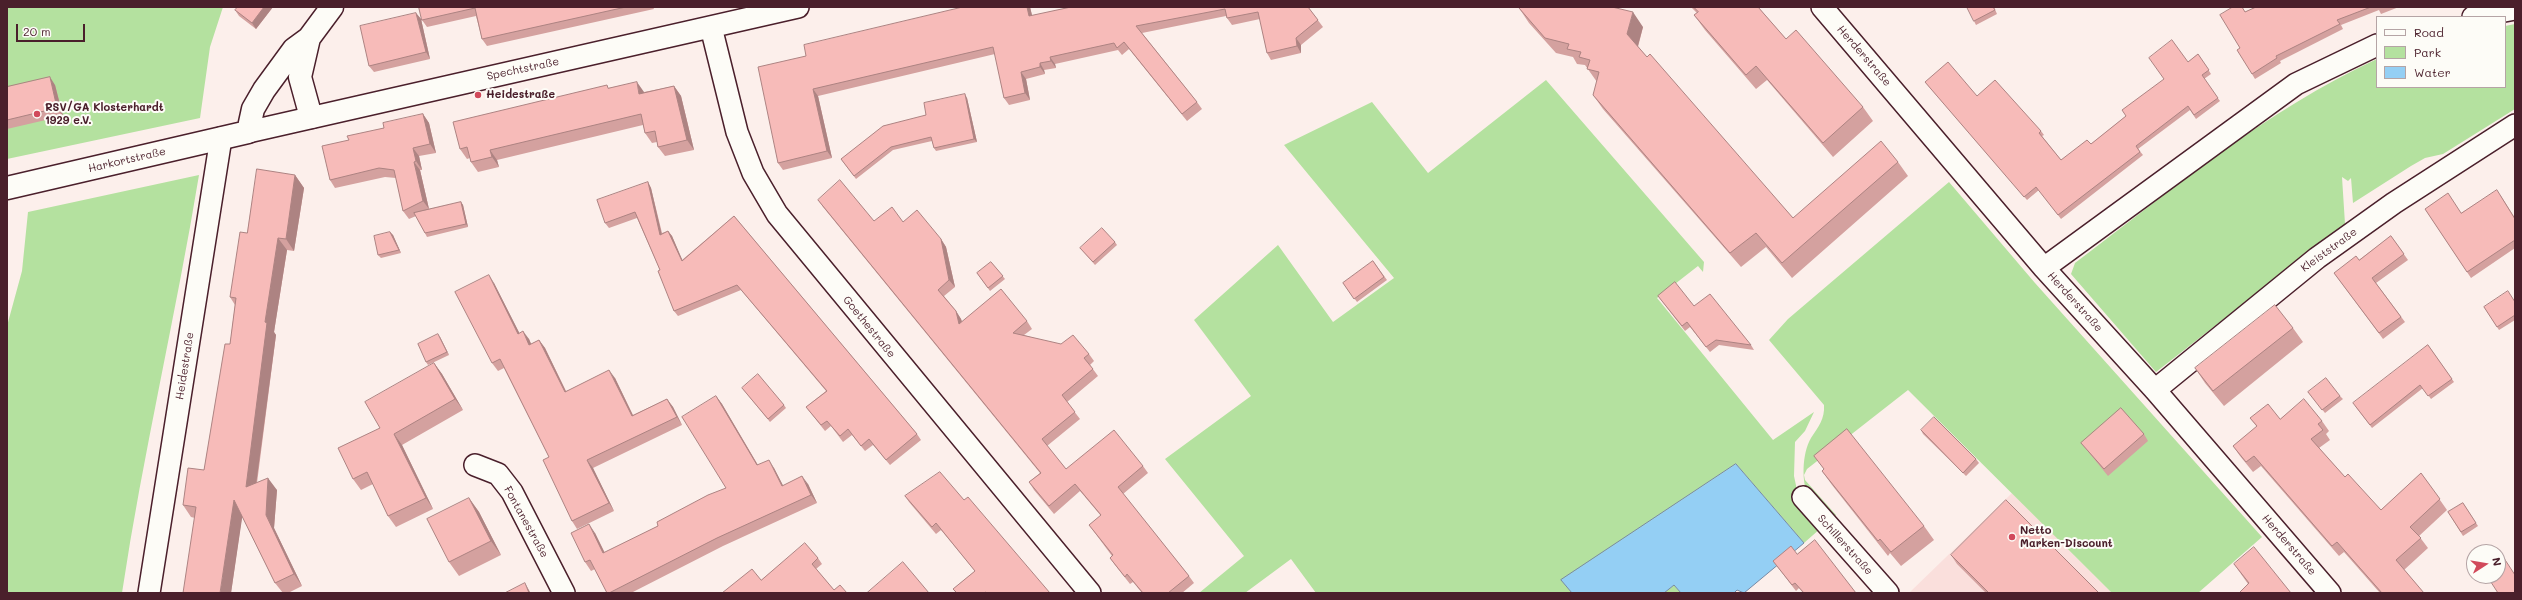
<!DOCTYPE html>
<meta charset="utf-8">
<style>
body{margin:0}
#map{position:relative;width:2522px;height:600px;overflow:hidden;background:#fcefeb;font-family:Mali,sans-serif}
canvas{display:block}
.frame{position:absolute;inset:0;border:8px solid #4a1f2b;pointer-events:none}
.legend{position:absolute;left:2376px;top:16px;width:130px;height:72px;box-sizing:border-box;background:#fdfcf7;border:1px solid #b5a4a5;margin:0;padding:5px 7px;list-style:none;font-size:12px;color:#4a1f2b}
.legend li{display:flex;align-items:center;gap:8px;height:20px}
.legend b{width:20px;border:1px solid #b5a4a5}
.north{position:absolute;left:2466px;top:544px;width:40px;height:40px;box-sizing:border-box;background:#fdfcf7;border:1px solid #b5a4a5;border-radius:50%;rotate:78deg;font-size:11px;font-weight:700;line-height:16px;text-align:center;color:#4a1f2b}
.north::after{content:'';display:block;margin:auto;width:14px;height:18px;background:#d1495b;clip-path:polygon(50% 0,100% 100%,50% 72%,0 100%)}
.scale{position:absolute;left:16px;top:24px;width:69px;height:18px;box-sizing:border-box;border:2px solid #4a1f2b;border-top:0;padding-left:5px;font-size:12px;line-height:14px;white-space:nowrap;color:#4a1f2b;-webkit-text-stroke:3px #fdfcf7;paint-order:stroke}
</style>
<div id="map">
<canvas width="2522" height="600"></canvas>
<div class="frame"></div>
<ul class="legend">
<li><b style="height:5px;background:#fdfcf7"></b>Road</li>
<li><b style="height:11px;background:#b4e19f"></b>Park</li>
<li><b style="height:11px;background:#94cff4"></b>Water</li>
</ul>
<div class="north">N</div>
<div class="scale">20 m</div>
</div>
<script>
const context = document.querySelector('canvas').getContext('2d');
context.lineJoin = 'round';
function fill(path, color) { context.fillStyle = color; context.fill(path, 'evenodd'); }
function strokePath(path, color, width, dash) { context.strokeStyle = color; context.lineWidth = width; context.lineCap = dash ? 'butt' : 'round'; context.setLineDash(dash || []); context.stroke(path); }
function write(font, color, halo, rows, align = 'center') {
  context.font = font + ' Mali,sans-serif'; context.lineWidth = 4; context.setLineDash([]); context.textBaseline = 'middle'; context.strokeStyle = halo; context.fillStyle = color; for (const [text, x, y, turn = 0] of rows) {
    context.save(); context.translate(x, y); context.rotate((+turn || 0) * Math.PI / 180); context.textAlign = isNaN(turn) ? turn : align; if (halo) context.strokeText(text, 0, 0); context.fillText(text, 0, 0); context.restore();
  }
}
const built = new Path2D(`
 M2012,493l100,100h-203z`);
const green = new Path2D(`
 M7,7h216l-13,40 -10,71 -193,41z
 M2515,24v85l-72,45 -18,4 -14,8 -58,37 -2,-25 -3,3 -6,-4 3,47 -189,148 -85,-98 4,-11c97,-73 191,-153 302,-204v28h128v-61z
 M1546,80l158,182 -1,10 -5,-6 -41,32 116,142 41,-28 -9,19 -10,11 -1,34 3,14 24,38 -17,15 -68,-79 -174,116 10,13h-256l-25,-34 -46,34h-46l45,-37 -79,-97 86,-63 -57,-76 84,-75 55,77 61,-44 -110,-133 88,-43 56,71z
 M199,175c-23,140 -56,278 -77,418h-115v-267l15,-55 6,-59z
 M1949,182l86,101 227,254 -64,56h-86l-204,-203 -101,79 -3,6 1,5 31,35 -8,8c-6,-8 -14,-16 -19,-25 -8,-15 -7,-45 2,-60 7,-11 14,-19 13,-33l-55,-65 19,-21z
 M1674,585l7,8h-17z`);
const water = new Path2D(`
 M1736,464l68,79 -60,50 -7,-3 -3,3h-53l-7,-8 -10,8h-92l-11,-13z`);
const street = new Path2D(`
 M1822,7l222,261 111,122 175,203
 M2473,17l42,-8
 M711,27l26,105 16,41 24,41 313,379
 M248,132l550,-125
 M2044,268l252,-184 81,-39
 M2155,390l162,-132 77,-55 121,-78
 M475,465l23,9 14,18 52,101
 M1803,497l85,96
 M149,593l72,-455`);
const secondary = new Path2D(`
 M309,38l-9,39 11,40
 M7,188l241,-56 5,-23 11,-19 30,-41 15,-11 23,-31`);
const wall = new Path2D(`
 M238,7h35l-17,22 -17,-13 -4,-6z
 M419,7h234l1,2 -167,37 -5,-7 -6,-23 -49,11 -5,-7z
 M963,7h67l2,9 39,-9h237l15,20 -22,18v8l-30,7 -4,-7 -7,-34 -28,6 -5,-7 -1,-2 -84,17 55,69 5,7 -15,12 -58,-72 -7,6 -4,-5 -63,14 1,4 -12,2 1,4 -19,5 4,21 -21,5 -5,-7 -9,-44 -177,42 14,62 -49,12 -5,-7 28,-107z
 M1691,7h67l28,32 77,68 10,14 -40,36 -66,-77 -11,9 -51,-59 -11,-15 3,-2z
 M1994,7l3,7 -21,11 -2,-4z
 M2233,7h9l3,5 11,-5h143l-18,7 -2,-4 -38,15 2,4 -63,32 1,2 -26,16 -3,-5 -12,-26z
 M1519,8l124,19 -5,20 155,171 105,-56 10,14 -116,102 -26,-31 -25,20 -138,-158 -10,-14 4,-13 -12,-17 -8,-1 -4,-7 -17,-4 -27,-30z
 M416,13l5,6 9,40 -56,13 -5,-6z
 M2198,54l13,20 -7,5 16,22 -24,18 -6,-9 -52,39 5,6 -82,64 -22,-29 -12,10 -102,-118 52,14 64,35 3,4 -2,1 19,24 30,-16 35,-28 62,-54z
 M55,85l8,31 -56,13v-42z
 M674,86l7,10 13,54 -29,6 -7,-9 -1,-5 -5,1 -7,-10 -2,-8 -146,35 2,7 -21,5 -7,-10 -1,-4 -3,1 -7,-10 150,-61 34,4z
 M967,98l10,44 -41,9 -2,-3 -2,-7 -39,9 -37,29 -15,-20 85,-44z
 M423,114l6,9 7,30 -17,3 3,14h-2l9,39 32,-7 2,3 5,22 -41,10 -11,-21 -7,3 -6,-8 -7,-33 -11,-1 -50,11 -5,-8 19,-40z
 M295,175l9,13 -10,63 -7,-1 -13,82 2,3 -19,148 20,7 -3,38 28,58 -14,7h-5l-8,-10 -33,-67 -11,77 -36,-75 -4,-1 -8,-12 21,-35 26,-126 5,-39 -5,-8z
 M648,182l3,6 11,45 6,-2 4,5 10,24 52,-44 183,218 4,6 -31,25 -17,-20 -8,6 -13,-16 -9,7 -12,-16 -6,5 -19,-24 20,-16 -85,-101 -63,26 -4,-5 -14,-41 -23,-52 -28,10 -4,-5z
 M2501,196l14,22v30l-44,30 -46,-69 36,4z
 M818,200l56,21 29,1 38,17 5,8 9,40 -11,9 12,15 5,8 1,2h65l5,8 -8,6 65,19 5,7 -4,4 8,11 -31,26 13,17 -33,27 19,23 77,-3 5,7 -25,21 66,82 5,7 -12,10h-40l-9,-11 -3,2 -15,-19 -5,-7 2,-2 -23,-31 12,-9 -21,-25 -26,23 -20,-24 -5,-8 11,-9 -217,-266z
 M390,232l3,3 8,18 -20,5 -3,-3z
 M2391,236l17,24 -32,23 29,39 -22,17 -49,-66 25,-13z
 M1115,242l2,3 -22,20 -15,-17z
 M1373,261l14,19 -30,22 -14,-19z
 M991,262l14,17 -15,12 -13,-18z
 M494,283l25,50 10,6 2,5 8,-4 6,8 21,43 49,-13 18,37 34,-16 6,8 9,18 -89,43 21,43 -37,18 -5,-8 -23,-64 -45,-89 -6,3 -6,-8z
 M1658,296l36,10 57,39 3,5 -35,-5 -9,7 -20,-25 -5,4z
 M2515,302v18l-16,10 -15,-23z
 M2293,328l10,14 -79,64 -19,-23 -10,-15z
 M440,337l9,18 -21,10 -2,-3z
 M2428,345l26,37 -23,17 -8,-11 -51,40 -17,-22z
 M434,363l8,11 21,36 -61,35 31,64 -37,18 -8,-11 -15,-32 -12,6 -8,-11 27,-51z
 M742,388l42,17 2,3 -16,14z
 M2308,392l32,4 3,3 -18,14z
 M716,396l6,8 36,61 16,3 9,18 25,-2 9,19 -94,43 -92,47h-24l-12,-24 -4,2 -6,-9 10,-29 10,20 53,-27 68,-38z
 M2250,418l72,3 7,10 -3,3 4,6 -11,8 26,29 36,33 40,-37 26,37 -28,26 9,12 -24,22 20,23h-44l-36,-41 -5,4 -78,-90 -8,6 -13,-16 -7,-10 24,-19z
 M1921,430l55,29 3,4 -13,13 -43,-42z
 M2144,434l4,7 -40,35 -22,-27 -5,-6z
 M1814,456l110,70 10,14 -33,26 -11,-13 -2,3 -56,-71 -10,-14 2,-2z
 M905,496l59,4 86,93h-94l-3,-4 22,-18 -34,-41 -5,4 -27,-32z
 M469,498l10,14 22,43 -42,21 -10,-14z
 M2463,503l15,23 -15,10 -15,-24z
 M1951,555l148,38h-113l-29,-29z
 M818,558l4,6 -6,5 18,21 -73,-10z
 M1773,561l83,32h-53l-4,-5 -3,3z
 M2234,564l57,29 -43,-9z`);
const shadedWall = new Path2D(`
 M264,7h9l-17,22 -4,-6z
 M1027,7h3l4,16 -5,-7z
 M1633,12l10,15 -6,22 -10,-15z
 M416,13l5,6 9,40 -4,-7z
 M1296,38l5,7v8l-4,-7z
 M1050,57l5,7 1,4 -5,-7z
 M1040,63l4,7 1,4 -5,-7z
 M1021,72l5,7 4,21 -5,-7z
 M50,77l5,8 8,31 -6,-8z
 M637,82l7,10 2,11 -7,-9z
 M674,86l7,10 13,54 -7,-10z
 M813,89l5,7 14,62 -5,-7z
 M965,94l2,4 10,44 -3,-3z
 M423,114l6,9 7,30 -6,-9z
 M413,148l6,8 3,14 -6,-9z
 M490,150l7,10 2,7 -7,-10z
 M414,162l6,8 9,39 -6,-8z
 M295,175l9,13 -10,63 -8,-12z
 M648,182l3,6 12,52 -3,-5z
 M461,202l2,3 5,22 -2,-3z
 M668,231l4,5 13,30 -3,-5z
 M390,232l3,3 8,18 -2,-3z
 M278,238l9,12 -13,82 2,3 -22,165 -8,-13 19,-165z
 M941,239l5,8 9,40 -6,-7z
 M489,275l5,8 30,59 -6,-8z
 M956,311l5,8 3,12 -5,-7z
 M523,331l6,8 6,14 -6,-8z
 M438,334l2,3 9,18 -2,-3z
 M539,340l6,8 25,52 -5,-8z
 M434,363l8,11 21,36 -8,-11z
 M609,370l6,8 22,46 -5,-8z
 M716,396l6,8 41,70 -6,-9z
 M667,399l6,8 9,18 -5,-8z
 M394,434l8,11 31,64 -7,-11z
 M587,460l6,8 21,43 -5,-8z
 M769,460l5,8 14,27 -6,-9z
 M802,476l6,8 9,19 -6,-8z
 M268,478l9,12 -3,38 28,58 -8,-12 -28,-59z
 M469,498l10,14 22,43 -10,-14z
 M234,500l9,12 -12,81h-11z
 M589,524l6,9 14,29 -6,-9z
 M525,583l5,9 1,1h-2z`);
const building = new Path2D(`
 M238,7h26l-12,16 -17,-13z
 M419,7h207l-144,32 -7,-31 -53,12z
 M963,7h64l2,9 42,-9h237l10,13 -22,18 1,8 -30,7 -9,-41 -31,6 -2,-9 -89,17 61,76 -15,12 -58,-72 -7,6 -3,-5 -64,14 1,4 -11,2v4l-19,5 4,21 -21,5 -11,-51 -180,42 14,62 -49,12 -20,-96 48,-11 -2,-11z
 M1519,7h93l21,5 -6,22 20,23 3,-3 143,164 88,-77 17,21 -116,101 -26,-30 -26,20 -137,-158 6,-23 -12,-3 3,-9 -11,-3 2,-5 -14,-3 2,-5 -24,-6 -26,-30z
 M1694,7h64l28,32 10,-9 67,77 -40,36 -67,-77 -10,9 -52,-60 4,-3z
 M1967,7h26l2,3 -21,11z
 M2233,7h9l3,5 11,-5h115l-34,13 3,4 -64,32 1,2 -25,16 -15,-24 3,-2 -20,-33z
 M416,13l10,39 -57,14 -9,-40z
 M2172,40l16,22 10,-8 11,16 -7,5 16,23 -24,17 -6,-9 -52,40 4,6 -82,63 -22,-28 -12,10 -99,-115 23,-20 29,34 18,-16 46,51 -2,2 22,27 26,-20 4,4 35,-28 -4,-6 42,-31 -15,-21z
 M50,77l7,31 -50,12v-33z
 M637,82l2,12 35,-8 13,54 -29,7 -3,-16 -10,2 -4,-19 -151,36 2,7 -21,5 -4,-15 -7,2 -7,-27 154,-37 1,3z
 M965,94l9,45 -40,9 -3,-11 -40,10 -37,29 -13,-17 42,-33 43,-11 -2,-12z
 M423,114l7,30 -17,4 3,13 -2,1 9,39 -20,10 -9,-41 -15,-2 -49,12 -8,-34 27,-6 -2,-4 37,-8 -1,-5z
 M257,169l38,6 -9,64 -8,-1 -13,84 2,1 -21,164 22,-9 -2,37 28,59 -19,9 -41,-83 -14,93h-37l13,-86 -13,-2 5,-37 16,2 21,-126h5l6,-46 -6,-1 10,-65 7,1z
 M840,180l34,41 18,-14 11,15 14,-12 24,29 8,41 -11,10 18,21 3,13 42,-35 26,32 -14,12 48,11 12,-9 16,19 -5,4 9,11 -31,26 13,17 -33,27 24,30 48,-39 29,36 -25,21 71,89 -21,17h-25l-16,-19 -2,3 -15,-19 3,-3 -24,-30 12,-10 -26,-31 -26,22 -20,-24 12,-9 -223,-273z
 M648,182l12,53 8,-4 14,30 52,-45 183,218 -31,26 -17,-21 -8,7 -13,-17 -8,7 -13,-15 -6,4 -15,-18 21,-16 -90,-106 -63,26 -16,-40 2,-1 -25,-58 -30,11 -8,-23z
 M2497,190l18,29v21l-48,32 -42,-63 23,-16 13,20z
 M461,202l5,22 -41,9 -11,-20z
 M1102,228l13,14 -22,20 -13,-14z
 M390,232l9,18 -21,5 -4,-19z
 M2391,236l13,18 -32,24 29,39 -22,16 -45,-60 22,-17 3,4z
 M1373,261l11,16 -30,22 -11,-16z
 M991,262l12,14 -15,12 -11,-15z
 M489,275l29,59 5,-3 6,14 10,-5 26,52 44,-22 23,46 35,-17 10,18 -90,43 22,43 -37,18 -29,-61 6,-3 -49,-98 -8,4 -37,-71z
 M1675,282l19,24 16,-12 41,51 -35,-5 -10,7 -19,-25 -5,4 -24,-30z
 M2508,291l7,11v13l-18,12 -13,-20z
 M2275,305l18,23 -80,63 -18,-23z
 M438,334l9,18 -21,10 -8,-18z
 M2428,345l24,34 -24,17 -8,-11 -50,40 -17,-22z
 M434,363l21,36 -61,35 32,64 -38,18 -21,-44 -14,7 -15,-31 42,-20 -15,-26z
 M758,374l26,31 -16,14 -26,-31z
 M2326,378l14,18 -18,14 -14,-18z
 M716,396l41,69 12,-5 13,26 20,-10 9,19 -94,43 -108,55h-2l-17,-33 -5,2 -14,-29 18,-9 14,29 55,-27 -1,-4 51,-27 18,-7 -44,-71z
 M2304,399l18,22 -4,3 5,6 -12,9 34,38 3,-3 33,36 40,-37 19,26 -30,28 11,11 -25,22 28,33h-42l-45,-51 -5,4 -78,-90 -8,6 -13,-16 24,-20 -7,-8 18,-14 12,15z
 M2121,408l23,26 -40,35 -23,-26z
 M1934,417l42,42 -13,14 -42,-43z
 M1847,429l77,97 -33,26 -11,-13 -2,2 -56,-70 2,-2 -10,-13z
 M940,472l24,28 4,-3 82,96h-63l-1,-1 -2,1h-27l-4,-4 22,-18 -39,-48 -4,4 -27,-31z
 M469,498l22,43 -42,21 -22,-43z
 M2006,500l93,93h-110l-38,-38z
 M2463,503l13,20 -15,9 -13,-20z
 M1815,540l41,53h-52l-9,-10 -3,2 -19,-24 18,-15 6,8z
 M805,543l13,15 -6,6 22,26 6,-5 7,8h-125l30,-24 9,11z
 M2254,547l37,46h-52l10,-10 -15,-19z
 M2498,549l17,26v18h-17l-11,-17h11v-24h-5z
 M903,562l26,31h-62z
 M525,583l4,10h-24z`);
const markers = [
 [478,95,4,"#d1495b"],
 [37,114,4,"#d1495b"],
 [2012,537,4,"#d1495b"]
];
const streetNames = [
 ["Herderstraße",1864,56,49],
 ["Spechtstraße",523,69,-12],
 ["Harkortstraße",127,160,-13],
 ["Kleiststraße",2329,250,-36],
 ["Herderstraße",2075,302,48],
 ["Goethestraße",869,327,51],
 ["Heidestraße",185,366,-81],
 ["Fontanestraße",526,522,61],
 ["Schillerstraße",1845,545,48],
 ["Herderstraße",2289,545,49]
];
const poiNames = [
 ["Heidestraße",486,95],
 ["RSV/GA Klosterhardt",45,108],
 ["1929 e.V.",45,121],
 ["Netto",2020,531],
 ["Marken-Discount",2020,544]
];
fill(built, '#fadfdc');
fill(green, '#b4e19f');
fill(water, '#94cff4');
strokePath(water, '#7689a4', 1);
strokePath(street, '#4a1f2b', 24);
strokePath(secondary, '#4a1f2b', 25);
strokePath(street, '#fdfcf7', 21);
strokePath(secondary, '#fdfcf7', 22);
fill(wall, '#d4a19f');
fill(shadedWall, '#ad8382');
fill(building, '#f7bbb9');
strokePath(building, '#ad8382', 1);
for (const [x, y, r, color] of markers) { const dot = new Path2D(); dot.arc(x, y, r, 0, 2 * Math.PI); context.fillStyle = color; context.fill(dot); strokePath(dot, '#fdfcf7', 1.5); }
write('11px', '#4a1f2b', '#fdfcf7', streetNames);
write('bold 11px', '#4a1f2b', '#fdfcf7', poiNames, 'left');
</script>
